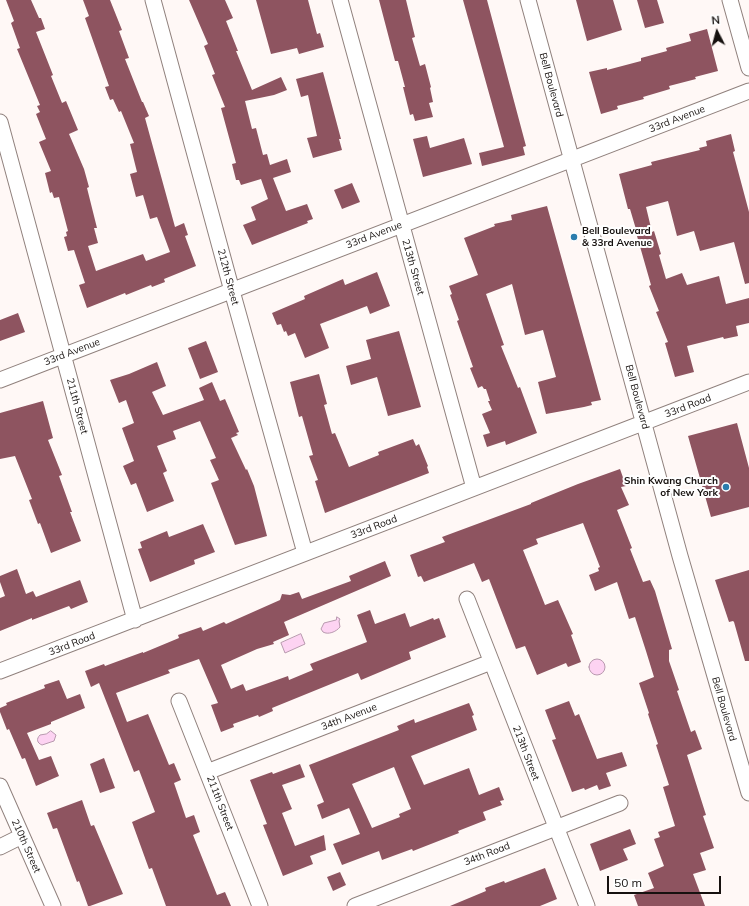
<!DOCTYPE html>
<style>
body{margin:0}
#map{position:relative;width:749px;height:906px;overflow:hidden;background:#fff8f6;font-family:Mulish,sans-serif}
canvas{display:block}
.north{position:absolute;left:697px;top:12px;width:40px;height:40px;-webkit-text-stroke:3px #fff;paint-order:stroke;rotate:354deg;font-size:11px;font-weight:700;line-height:16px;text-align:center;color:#16110f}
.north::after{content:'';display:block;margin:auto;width:14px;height:18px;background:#16110f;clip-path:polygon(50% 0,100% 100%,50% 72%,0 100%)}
.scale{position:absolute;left:607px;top:876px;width:114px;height:18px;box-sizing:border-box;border:2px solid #16110f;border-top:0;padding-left:5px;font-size:12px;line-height:14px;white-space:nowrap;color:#16110f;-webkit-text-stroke:3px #fff;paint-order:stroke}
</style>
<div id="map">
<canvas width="749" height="906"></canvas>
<div class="north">N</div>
<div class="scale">50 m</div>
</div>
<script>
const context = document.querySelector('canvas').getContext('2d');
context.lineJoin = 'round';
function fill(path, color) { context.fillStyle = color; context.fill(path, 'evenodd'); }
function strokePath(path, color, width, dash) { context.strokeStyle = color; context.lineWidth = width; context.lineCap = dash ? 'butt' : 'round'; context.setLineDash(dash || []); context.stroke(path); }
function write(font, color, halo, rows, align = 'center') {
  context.font = font + ' Mulish,sans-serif'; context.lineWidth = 4; context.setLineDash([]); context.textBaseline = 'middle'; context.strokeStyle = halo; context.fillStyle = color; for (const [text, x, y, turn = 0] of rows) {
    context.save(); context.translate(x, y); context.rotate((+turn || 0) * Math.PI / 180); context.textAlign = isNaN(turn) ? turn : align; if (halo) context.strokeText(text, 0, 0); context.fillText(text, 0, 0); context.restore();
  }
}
const water = new Path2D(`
 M337,617l3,2 -1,2 1,6c-4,5 -12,8 -17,5l-2,-3 3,-6 12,-3z
 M301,634l4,10 -20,9 -4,-10z
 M589 667a8 8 0 1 1 16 0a8 8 0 1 1-16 0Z
 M51,731l5,4 -2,6 -12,4c-5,-2 -6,-6 -2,-10l6,-1z`);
const building = new Path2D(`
 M6,0h25l8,18h2l4,11 -9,3 17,43 -2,1 11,27 4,-2 12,29 -9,4 15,35 5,18 -2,1 10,40h-3l4,15 -10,3 8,25 47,-17 3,7 24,-9 -13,-35 -7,2 -7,-24 -7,2 -6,-23 7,-2 -7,-28 4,-1 -13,-32 -2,1 -6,-13 -3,1 -5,-13 4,-1 -24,-68 4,-2 -6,-16h27l12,30 -3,1 10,27 -4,1 17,43h1l6,14 -4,2 30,109 9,-4 4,12 -3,1 11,30 -32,13 1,3 -13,5 -1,-2 -25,10 -1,-2 -38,15 -8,-23 6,-2 -11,-33 -6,1 -4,-14 3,-1 -1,-4 2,-1 -9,-34 -5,1 -2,-6 -2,1 -5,-20 6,-2 -12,-29 7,-3 -10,-25 4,-2 -3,-6 3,-1 -23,-56 3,-1 -9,-25 3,-2z
 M189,0h36l8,18 -7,3 12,30h-2l16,39 29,-13 6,13 -13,5 -29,6 7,28 4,-1 7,27 4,-1 3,11 17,-6 4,13 -18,6 13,33 21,-7 6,15 -6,2 1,2 -56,22 -9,-20 13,-5 -5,-13 17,-8 -7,-20 -20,6 -2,-5h-3l-4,-16 4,-1 -15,-55 4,-1 -13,-32 3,-1 -11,-28 4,-2z
 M256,0h52l9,34 3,-1 4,14 -25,7 -2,-6 -26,6z
 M379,0h27l9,37 -3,1 8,28 5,-2 6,23 -1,1 3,14 -4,1 4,14 -18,4 -2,-7 -3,1 -7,-28h2l-7,-26h-3z
 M463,0h24l39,146 -3,1 2,8 -43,11 -3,-13 25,-6z
 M576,0h37l9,30 -35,11z
 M637,0h20l7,23 -19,5z
 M707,29l11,42 -23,6 1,2 -27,7 1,3 -27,8 1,2 -27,7 1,3 -17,5 -12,-42 18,-4v2l34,-9v-3l26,-7 -1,-3 25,-7 -2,-7z
 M323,72l18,67h-2l3,11 -29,8 -6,-20 10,-2 -9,-41 -7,2 -5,-18z
 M731,134l4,17 -2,1 16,60v71l-4,1 -11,-42 -34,9 -6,-20 -17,5 -9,-35 -22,6 6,25 2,-1 7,23 -2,1 7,24 16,-6 5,12 32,-9 7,28 23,-6v25l-13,3 2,10 -14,3 -1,-2 -36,9 7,26 -19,5 -10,-34 3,-1 -12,-30 3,-1 -10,-25 2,-1 -14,-49h1l-8,-27h-2l-9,-35 33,-9 -1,-3 49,-12 -1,-2 8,-2 -1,-5z
 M427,136l3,12 34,-10 8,26 -49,13 -10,-38z
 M352,183l8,19 -18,7 -8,-19z
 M547,206l54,194 -10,2 1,3 -8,2 -38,7 -8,-32 18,-5 -13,-47 -18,5 -13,-51 -26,10 18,51 -3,1 17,42 2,-1 17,46 -31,12 -1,-4 -18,6 -4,-12 7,-2 -8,-19 10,-4 -4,-9h2l-4,-12h-2l-2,-3 -4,2 -8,-20 3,-1 -16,-46 2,-1 -9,-25 2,-1 -3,-8 29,-11 -14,-37 31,-12 -1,-2 18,-4 -1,-5z
 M377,272l13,34 -20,8 -3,-8 -47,18 9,24 -24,10 -10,-25 -7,3 -2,-5 -2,1 -3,-8 -4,1 -5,-12 33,-14 -1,-3 39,-17 2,6z
 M18,313l7,19 -25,9v-21z
 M399,331l22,76 -33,9 -11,-39 -26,8 -5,-19 25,-7 -5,-19z
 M206,341l12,31 -18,7 -12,-31z
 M157,362l9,24 -14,6 11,23 41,-15 -5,-12 13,-6 8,19 5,-2 14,33 -3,1 2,2 -7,3 15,32 1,-1 7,17 13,50 -32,9 -24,-62 8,-3 -9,-20 6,-2 -16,-37 -27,10 3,8 -19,7 10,25 -4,2 11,28 -27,11 -11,-29 -5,2 -8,-19 11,-5 -12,-33 12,-5 -8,-23 -7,3 -9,-23 19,-6z
 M319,374l8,30 -3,1 8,29 3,-1 14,34 30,-12 -1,-3 35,-13 3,7 3,-2 9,22 -1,1 2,6 -104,40 -10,-32 3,-1 -9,-24 4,-1 -11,-39 -3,1 -9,-35z
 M43,401l10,37 -5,2 14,35 -3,1 13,36h-2l11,29 -30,12 -11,-30 -2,1 -9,-24 3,-1 -17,-43 -15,3v-46z
 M737,423l12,45v39l-38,10 -23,-81z
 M620,469l6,17 -5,1 8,18 -12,5 15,38 -2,1 13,33 7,-2 5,11 17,58 -3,1v11l10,29 -2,1 14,41 4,-2 7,19 -15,6 19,60 -3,1 11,32 -14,5 6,17 -13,4 12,32h-67l-4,-11 20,-7 -6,-15 16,-7 -10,-27 6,-2 -2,-5 17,-6 -12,-39 6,-2 -13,-40 2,-1 -10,-30 1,-1 -10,-30 15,-6 -8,-26 -11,-34 -6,2 -12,-37 -22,9 -6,-16 10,-4 -1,-3 2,-1 -17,-44 -47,16 2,5 -15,6 22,55 13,-5 15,34 -2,1 10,27 -13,5 -2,-4 -29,12 -12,-29 -9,3 -27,-70 -7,3 -8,-19 -50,19 -3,-6 -3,1 -8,-22 35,-13 -3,-5 89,-33v-1l47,-19z
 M203,524l12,28 -21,8 1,4 -45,18 -12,-33 4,-1 -2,-6 27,-11 2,6z
 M385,561l6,15 -107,46 5,13 -16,7 1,2 -17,5 -36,16 10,24 12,-5 3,7 42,-15 1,4 24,-10 -3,-6 57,-22 -10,-27 13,-5 5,14 30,-11 5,14 23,-9 1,2 5,-2 7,19 -37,15 2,7 -50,21 -3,-7 -86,35 1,3 -14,6 -1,-2 -25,9 1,3 -13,5 -10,-27 7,-2 -19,-44 -31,11 2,3 -54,20 11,29 21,-8 21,51 5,-2 7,17 -7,3 12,35 8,-3 6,17 -7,3 24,60 8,-3 6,14h-65l-14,-38 -3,1 -17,-47 23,-10 -16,-42 -5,2 -35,-89 -8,4 -6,-16 19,-7 1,2 38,-14v1l36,-15 -1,-3 23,-8 2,4 21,-9 2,2 54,-24 2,-6 8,1 9,-3 3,7 49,-18 -2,-5z
 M17,569l9,25 7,-3 3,6 44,-17 8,22 -17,7 -2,-3 -37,14v-2l-32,13v-33l5,-2 -5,-14v-6z
 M749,570v91h-4l-11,-39 -1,-1 -4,1 -14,-42z
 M59,680l8,19 13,-5 5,14 -34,14v2l-24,9 12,27 12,-4 8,20 -23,10 -11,-28 -3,1 -13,-30 -2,1 -7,-18v-4l7,-3 -1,-2 39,-15 -1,-3z
 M569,701l6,15 4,-2 18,45 25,-7 5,14 -21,7 5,13 -12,4 -2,-5 -12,5 -1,-2 -12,4 -20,-52 4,-1 -11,-29z
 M469,703l5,12 -2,1 5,14 -66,26 13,29 45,-17 10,27 20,-8 5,13 -4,1 2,4 -19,7 3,8 -28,11 1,2 -46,18 -1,-2 -30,11 -3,-9 -37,14 -9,-21 27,-10 -11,-26 -27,11 -5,-14 7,-3 -15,-37 90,-35 -2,-4 17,-7 1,4zM394,767l17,42 -12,5 1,3 -28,11 -20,-44z
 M104,758l11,30 -15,5 -10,-29z
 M300,764l5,13 -23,8 10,24 -10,4 13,33 29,-11 2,15 -16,6 3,8 -30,12 -20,-51 4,-1 -17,-44 22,-8 1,2z
 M82,800l9,26 3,-1 29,69 -33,12h-2l-9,-25 -2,1 -20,-54 -4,1 -6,-16z
 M630,829l6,15 -13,5 5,11 -28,11 -10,-27z
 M545,868l12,31 -17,7h-90l36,-15 -1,-3 19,-7 1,2z
 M340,872l6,13 -13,6 -6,-14z`);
const minor = new Path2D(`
 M153,0l79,291 73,262
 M340,0l134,488
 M528,0l152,556 69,237
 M730,0l19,68
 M0,122l135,498
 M0,380l749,-289
 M467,599l120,307
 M0,671l749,-289
 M179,701l81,205
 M207,772l284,-110
 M0,786l53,120
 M0,847l22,-11
 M355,906l265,-103`);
const markers = [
 [574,237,4,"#2b7cad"],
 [726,487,4,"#2b7cad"]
];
const streetNames = [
 ["Bell Boulevard",551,85,75],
 ["33rd Avenue",677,119,-21],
 ["33rd Avenue",374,235,-21],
 ["213th Street",413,267,74],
 ["212th Street",228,277,75],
 ["33rd Avenue",72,352,-21],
 ["Bell Boulevard",637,397,75],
 ["211th Street",77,406,75],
 ["33rd Road",688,406,-21],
 ["33rd Road",374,527,-21],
 ["33rd Road",72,644,-21],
 ["Bell Boulevard",724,709,74],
 ["34th Avenue",349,717,-21],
 ["213th Street",526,753,69],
 ["211th Street",220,803,69],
 ["210th Street",26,846,66],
 ["34th Road",487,854,-21]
];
const poiNames = [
 ["Bell Boulevard",582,231],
 ["& 33rd Avenue",582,243],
 ["Shin Kwang Church",718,481,"right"],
 ["of New York",718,493,"right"]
];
fill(water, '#fdd3f2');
strokePath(water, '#b899ae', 1);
fill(building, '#8e5460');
strokePath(minor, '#90817d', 17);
strokePath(minor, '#fff', 15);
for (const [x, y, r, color] of markers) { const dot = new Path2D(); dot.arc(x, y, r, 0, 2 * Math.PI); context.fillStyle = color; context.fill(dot); strokePath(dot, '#fff', 1.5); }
write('10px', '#16110f', '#fff', streetNames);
write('bold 10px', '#16110f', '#fff', poiNames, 'left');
</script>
